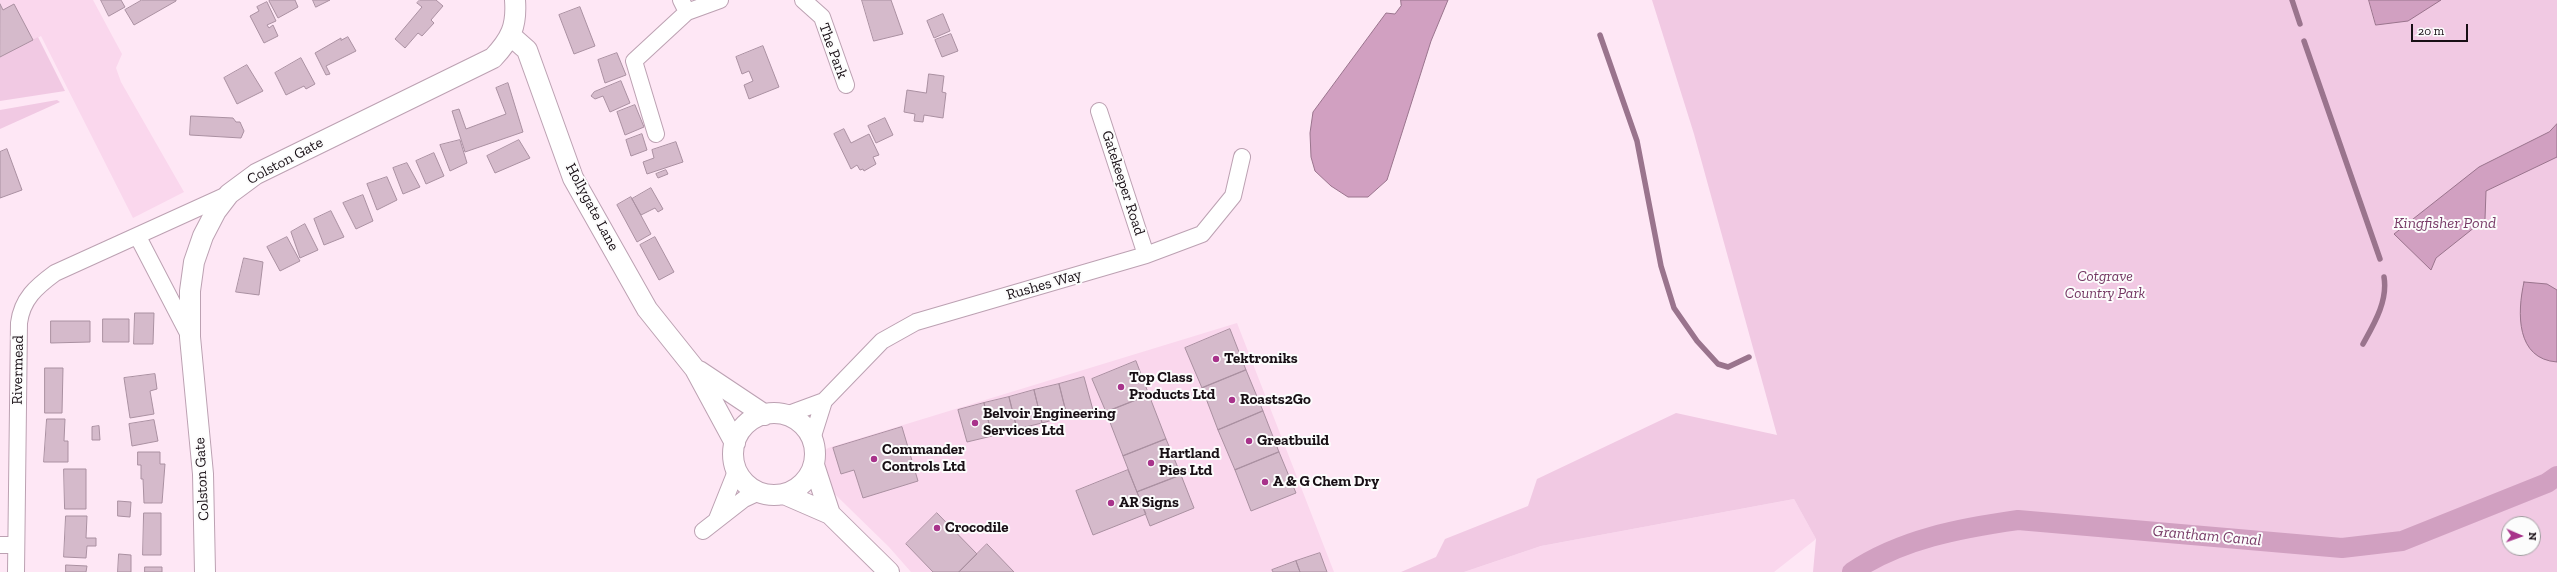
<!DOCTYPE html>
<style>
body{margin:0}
#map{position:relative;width:2557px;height:572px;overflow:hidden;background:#fee7f5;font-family:"Zilla Slab",serif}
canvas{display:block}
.north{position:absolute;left:2501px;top:516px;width:40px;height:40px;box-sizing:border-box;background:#fcfcfc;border:1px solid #a19da0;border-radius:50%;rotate:92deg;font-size:11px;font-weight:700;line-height:16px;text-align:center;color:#180f15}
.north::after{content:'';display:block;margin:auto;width:14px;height:18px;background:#a8338b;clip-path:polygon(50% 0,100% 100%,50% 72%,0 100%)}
.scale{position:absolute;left:2411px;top:24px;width:57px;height:18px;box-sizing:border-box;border:2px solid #180f15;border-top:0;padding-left:5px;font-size:12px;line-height:14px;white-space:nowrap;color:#180f15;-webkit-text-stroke:3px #fcfcfc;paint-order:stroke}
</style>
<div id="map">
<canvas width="2557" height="572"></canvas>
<div class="north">N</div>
<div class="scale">20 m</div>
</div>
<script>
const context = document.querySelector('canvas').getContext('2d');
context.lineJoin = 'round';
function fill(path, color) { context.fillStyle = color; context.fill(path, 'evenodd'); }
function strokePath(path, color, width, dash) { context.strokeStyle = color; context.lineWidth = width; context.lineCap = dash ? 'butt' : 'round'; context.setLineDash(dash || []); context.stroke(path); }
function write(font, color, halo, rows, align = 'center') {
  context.font = font + ' "Zilla Slab",serif'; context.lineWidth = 4; context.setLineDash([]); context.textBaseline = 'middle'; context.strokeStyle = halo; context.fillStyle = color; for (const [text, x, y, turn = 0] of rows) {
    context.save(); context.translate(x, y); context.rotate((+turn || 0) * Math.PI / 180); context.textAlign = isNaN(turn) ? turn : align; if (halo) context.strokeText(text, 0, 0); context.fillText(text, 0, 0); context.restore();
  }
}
const built = new Path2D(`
 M0,0h93l29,54 -6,14 5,14 63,110 -51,26 -92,-182 -41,21z
 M1237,323l97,249h-423l-22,-25 -83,-81 22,-18z
 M1794,499l22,40 -42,33h-310l77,-26z`);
const green = new Path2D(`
 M1652,0h905v572h-744l3,-33 -22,-40 -253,47 -77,26h-63l35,-15 9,-18 83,-33 9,-27 139,-66 101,22 -83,-301zM2509,524h24v24h-24z
 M38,37l27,54 -65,10v-44z
 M57,100l3,2 -60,27v-19z`);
const water = new Path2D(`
 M1401,0h47l-17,41 -44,139 -19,17h-20l-17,-11 -16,-15 -4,-14 -1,-24 3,-21 73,-99 9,1 6,-8z
 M2369,0h72l-33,21 -32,4z
 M2557,124v33l-71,34 -1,28 -49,39 -5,12 -37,-36 85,-67 70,-35z
 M2524,282l23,2 10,6v72c-41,-3 -40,-49 -33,-80z`);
const stream = new Path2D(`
 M2292,0l8,24
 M1600,35l37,106 24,125 13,42 23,33 21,23 10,3 21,-10
 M2304,41l76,218
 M2363,344c11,-20 25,-43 21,-67`);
const canal = new Path2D(`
 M1852,572c49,-33 109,-44 166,-52l324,28 60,-7 145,-58 10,-7`);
const building = new Path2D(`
 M101,0h20l4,7 -16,9z
 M142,0h34v1l-42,24 -9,-15z
 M271,0h24l3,7 -20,11 -9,-17z
 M313,0h17l-14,7z
 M420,0h16l7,6 -12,14 3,3 -12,13 -4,-3 -13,15 -10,-9 27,-32 -5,-4z
 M862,0h29l12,34 -29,7z
 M267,2l9,19 -9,4 2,3 4,-3 5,11 -14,7 -14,-27 9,-5 -2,-4z
 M0,4l3,6 11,-6 19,36 -33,17z
 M580,7l15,39 -21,8 -15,-39z
 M943,14l7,17 -16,7 -7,-17z
 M951,34l7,17 -16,6 -7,-17z
 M348,37l8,14 -30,15 4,8 -4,1 -11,-22 26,-15v2z
 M763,46l16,41 -30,12 -5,-14 9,-4 -4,-10 -7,3 -6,-17z
 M617,53l9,22 -21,8 -7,-23z
 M301,58l14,26 -9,5 -2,-3 -18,9 -11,-22z
 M247,65l16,26 -26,13 -13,-26z
 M929,74l15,2 -2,16 4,1 -3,25 -19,-3 -1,7 -9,-1 1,-7 -11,-2 3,-22 19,3z
 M621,81l9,22 -20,9 -7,-16 -8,3 -4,-3 3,-4z
 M508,83l15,49 -58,20 -13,-41 7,-2 7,20 40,-15 -10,-26z
 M635,105l9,22 -19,8 -8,-23z
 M191,116l42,2 3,4h4l4,9 -3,7 -51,-3z
 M885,118l8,17 -17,8 -8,-17z
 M844,129l7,14 18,-9 10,21 -6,2 3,7 -12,7 -1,-2 -3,1 -3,-5 -6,4 -17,-35z
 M642,134l5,16 -16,6 -5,-16z
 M460,140l7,23 -17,8 -10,-26z
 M519,140l11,18 -35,15 -8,-17z
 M676,142l7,20 -36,12 -4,-12 11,-4 -2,-8z
 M7,149l15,41 -22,8v-46z
 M434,153l10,23 -18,8 -10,-23z
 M407,163l13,24 -17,7 -10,-26z
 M666,170l2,4 -10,4 -2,-4z
 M387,177l10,23 -20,10 -10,-26z
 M651,188l12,21 -5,3 -3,-4 -14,7 -9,-16z
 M363,195l10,26 -17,8 -13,-26z
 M631,197l20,37 -14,8 -20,-37z
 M331,211l13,26 -20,8 -10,-26z
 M305,224l13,26 -18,8 -9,-26z
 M287,237l13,24 -20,10 -13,-24z
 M655,237l19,35 -15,8 -19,-35z
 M244,258l19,4 -4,33 -23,-3z
 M135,313h19l-1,31h-19z
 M103,319h26v23h-26z
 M51,321h39v21l-39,1z
 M1230,329l16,41 -44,18 -17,-40z
 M1136,361l13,34 -43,17 -14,-33z
 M45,368h18l-1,45h-17z
 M1246,370l17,41 -45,19 -16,-42z
 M155,374l2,15 -7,2 4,23 -24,4 -6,-40z
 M1084,377l9,33 -26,6 -8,-32z
 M1059,384l8,32 -25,7 -8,-33z
 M1034,390l8,33 -25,6 -8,-32z
 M1149,395l17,44 -43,17 -17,-44z
 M1009,397l8,32 -25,7 -8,-33z
 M984,403l8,33 -25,6 -9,-32z
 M1263,411l16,41 -44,18 -17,-40z
 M47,419h18l-1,22h4v21h-24z
 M154,420l4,21 -26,5 -3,-22z
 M99,426l1,14h-8v-13z
 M902,427l16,54 -55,17 -9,-28 -13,4 -8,-26z
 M1166,439l15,36 -44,17 -14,-36z
 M138,452h22v12h5l-3,39h-18l-1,-24h-2v-14h-3z
 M1279,452l17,41 -45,18 -16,-41z
 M64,469h22v40h-21z
 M1128,470l18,44 -53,21 -17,-44z
 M1181,475l13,33 -44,18 -13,-34z
 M118,501l13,1 -1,15 -12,-1z
 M144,513h17v42h-18z
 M937,513l40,41 -18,18h-26l-27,-28z
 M66,516h21l-1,22h10v8h-9l-1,12 -22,-1z
 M987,544l27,28h-55z
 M1320,553l7,19h-27l-4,-11z
 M119,554l12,1v17h-13z
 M1296,561l4,11h-27l-1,-2z
 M66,565l21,1 -1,6h-20z
 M145,567h17v5h-17z`);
const minor = new Path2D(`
 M681,0l6,12 33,-12
 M803,0l19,17 24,68
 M1099,111l47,144
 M656,134l-22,-73 53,-49
 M138,237l52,100
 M786,415l38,-14 58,-60 34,-19 230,-67 56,-21 31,-38 9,-39
 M812,439l12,-38
 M717,519l20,-50
 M703,531l41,-32 15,-7
 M0,545h16
 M16,572l3,-249c3,-24 17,-36 36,-50l174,-79`);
const tertiary = new Path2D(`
 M510,35l17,15 46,128 74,131 48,60 40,74
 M699,371l66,44
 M733 454a41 41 0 1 1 82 0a41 41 0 1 1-82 0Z
 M814,465l16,49
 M784,494l46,20 59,58
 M205,572l-2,-98 -13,-137v-46l4,-29 9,-26 13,-25 13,-17 27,-20 237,-116c18,-19 24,-32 22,-58`);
const markers = [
 [1216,359,4,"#a8338b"],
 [1121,387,4,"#a8338b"],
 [1232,400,4,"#a8338b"],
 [975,423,4,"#a8338b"],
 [1249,441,4,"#a8338b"],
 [874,459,4,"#a8338b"],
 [1151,463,4,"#a8338b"],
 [1265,482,4,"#a8338b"],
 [1111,503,4,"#a8338b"],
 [937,528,4,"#a8338b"]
];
const streetNames = [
 ["The Park",833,51,70],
 ["Colston Gate",285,161,-28],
 ["Gatekeeper Road",1123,183,72],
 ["Hollygate Lane",592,207,62],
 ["Rushes Way",1044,285,-16],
 ["Rivermead",18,370,-89],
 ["Colston Gate",202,479,-93]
];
const parkNames = [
 ["Cotgrave",2105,277],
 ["Country Park",2105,294]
];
const poiNames = [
 ["Tektroniks",1224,359],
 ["Top Class",1129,378],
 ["Products Ltd",1129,395],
 ["Roasts2Go",1240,400],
 ["Belvoir Engineering",983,414],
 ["Services Ltd",983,431],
 ["Greatbuild",1257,441],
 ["Commander",882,450],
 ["Controls Ltd",882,467],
 ["Hartland",1159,454],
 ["Pies Ltd",1159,471],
 ["A & G Chem Dry",1273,482],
 ["AR Signs",1119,503],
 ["Crocodile",945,528]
];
const waterNames = [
 ["Kingfisher Pond",2445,223],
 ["Grantham Canal",2207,536,5]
];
fill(built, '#fad7ed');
fill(green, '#f1c9e3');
fill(water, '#d1a0c1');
strokePath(water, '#9a748d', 1);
strokePath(stream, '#9a748d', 5.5);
strokePath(canal, '#d1a0c1', 20);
fill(building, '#d5bacb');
strokePath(building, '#aa90a1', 1);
strokePath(minor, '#bca1b2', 18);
strokePath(tertiary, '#bca1b2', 22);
strokePath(minor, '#fff', 16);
strokePath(tertiary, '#fff', 20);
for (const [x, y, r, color] of markers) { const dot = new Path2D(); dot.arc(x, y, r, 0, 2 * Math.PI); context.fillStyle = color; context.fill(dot); strokePath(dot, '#fcfcfc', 1.5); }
write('15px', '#180f15', '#fcfcfc', streetNames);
write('italic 15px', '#733662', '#fcfcfc', parkNames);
write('bold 15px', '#180f15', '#fcfcfc', poiNames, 'left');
write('italic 16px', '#783b67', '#fcfcfc', waterNames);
</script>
